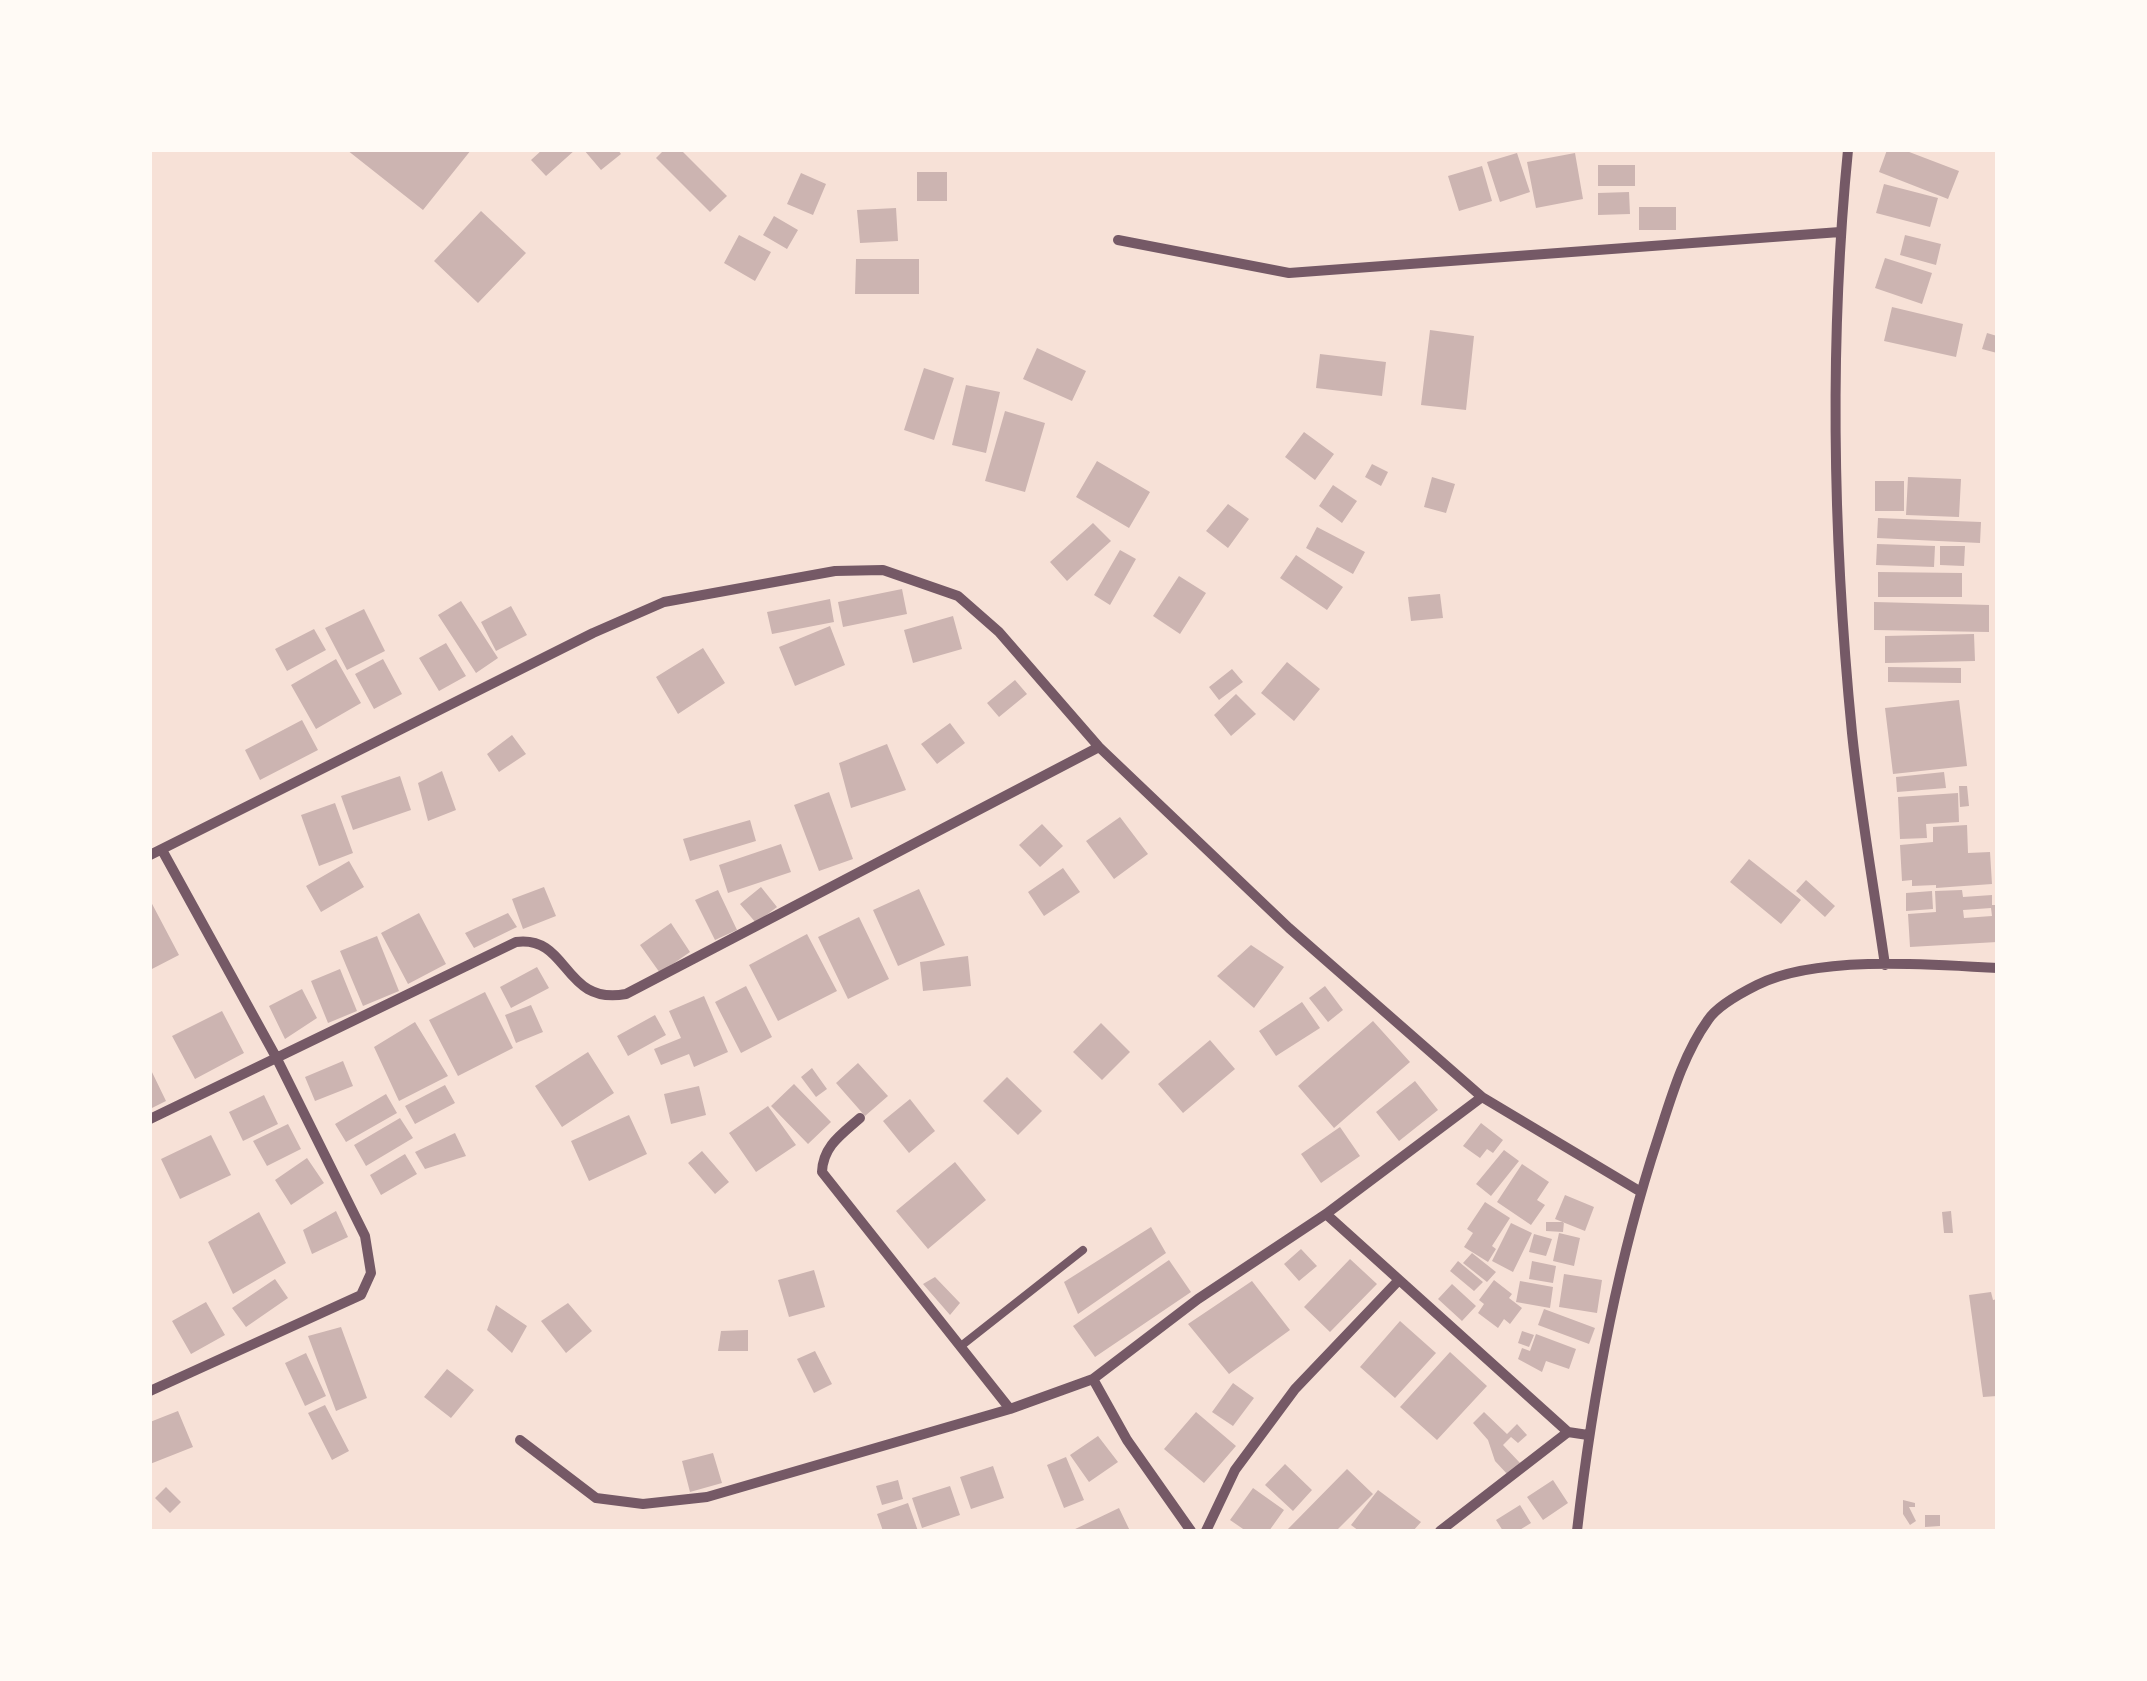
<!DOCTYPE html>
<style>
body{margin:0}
#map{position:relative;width:2147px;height:1681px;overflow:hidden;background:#f7e1d7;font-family:Mulish,sans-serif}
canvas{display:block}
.frame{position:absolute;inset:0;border:152px solid #fffaf5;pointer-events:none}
</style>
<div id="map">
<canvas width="2147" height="1681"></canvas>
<div class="frame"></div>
</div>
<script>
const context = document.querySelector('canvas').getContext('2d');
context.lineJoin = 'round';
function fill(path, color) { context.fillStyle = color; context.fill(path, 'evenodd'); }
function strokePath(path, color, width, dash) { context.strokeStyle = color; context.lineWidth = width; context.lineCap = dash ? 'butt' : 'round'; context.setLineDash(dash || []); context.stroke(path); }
const building = new Path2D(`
 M347,150h124l-48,60z
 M542,150h33l-29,26 -15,-16z
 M584,150h34l3,4 -20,16z
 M664,150h17l46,46 -17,16 -54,-54z
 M1887,150h17l55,21 -11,28 -69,-27z
 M1517,153l13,39 -30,10 -13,-40z
 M1575,153l8,46 -47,9 -9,-46z
 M1598,165h37v21h-37z
 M1482,166l10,35 -33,10 -11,-35z
 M917,172h30v29h-30z
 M801,173l25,11 -13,31 -26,-11z
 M1884,184l54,14 -8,29 -54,-14z
 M1629,192l1,22 -32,1v-22z
 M1639,207h37v23h-37z
 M896,208l2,33 -38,2 -3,-33z
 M481,211l45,42 -48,50 -44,-42z
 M774,216l24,14 -11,19 -24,-14z
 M739,235l32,17 -16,29 -31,-18z
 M1905,235l36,9 -5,21 -36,-10z
 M1885,258l47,15 -10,31 -47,-16z
 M856,259h63v35h-64z
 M1892,307l71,17 -7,33 -72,-16z
 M1430,330l44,6 -8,74 -45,-5z
 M1987,333l10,3v17l-15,-4z
 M1037,348l49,23 -14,30 -49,-22z
 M1320,354l66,8 -4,34 -66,-8z
 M924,368l30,10 -20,62 -30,-10z
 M966,385l34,7 -14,61 -34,-8z
 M1005,411l40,12 -20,69 -40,-11z
 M1304,432l30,22 -19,26 -30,-23z
 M1097,461l53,31 -21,36 -53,-31z
 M1372,464l16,8 -7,14 -16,-9z
 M1432,477l23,7 -9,29 -22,-6z
 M1908,477l53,2 -2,38 -53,-2z
 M1875,481h29v30h-29z
 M1333,485l24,16 -15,22 -23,-17z
 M1228,504l21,15 -21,29 -22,-17z
 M1878,518l103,4 -1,21 -103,-5z
 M1093,523l18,18 -44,40 -17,-19z
 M1317,527l48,25 -12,22 -47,-26z
 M1877,544l58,2 -1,21 -58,-2z
 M1940,546h25l-1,20 -24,-1z
 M1120,550l16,9 -26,46 -16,-10z
 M1296,555l47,32 -16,23 -47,-32z
 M1878,572l84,1v24h-84z
 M1179,576l27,17 -26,41 -27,-18z
 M902,589l5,25 -64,13 -5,-25z
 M1440,594l3,24 -32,3 -3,-24z
 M830,599l4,23 -62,12 -5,-22z
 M461,601l37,57 -22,15 -38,-58z
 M1874,602l115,3v27l-115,-2z
 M511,606l16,29 -31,16 -15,-29z
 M364,609l21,42 -38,19 -22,-42z
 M953,616l9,33 -49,14 -9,-33z
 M830,626l15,39 -50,21 -16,-39z
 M314,629l12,21 -39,21 -12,-22z
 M1974,634l1,27 -90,2v-27z
 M446,643l20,33 -27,15 -20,-33z
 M703,648l22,35 -47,31 -22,-37z
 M336,659l25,44 -45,26 -25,-44z
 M383,659l19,35 -28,15 -19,-35z
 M1287,662l33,27 -26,32 -33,-28z
 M1888,667l73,1v15l-73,-1z
 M1232,669l11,13 -24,18 -10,-13z
 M1015,680l12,14 -28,23 -12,-14z
 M1236,694l20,20 -25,22 -17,-21z
 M1959,700l8,66 -74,8 -8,-66z
 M302,720l16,30 -58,30 -15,-30z
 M950,723l15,20 -28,21 -16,-20z
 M512,735l14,19 -27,18 -12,-18z
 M887,744l19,46 -55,18 -12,-45z
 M442,771l14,39 -28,11 -10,-38z
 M1944,772l2,16 -49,4 -1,-15z
 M400,776l11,34 -58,20 -12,-34z
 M1959,786h8l2,20 -9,1z
 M829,792l24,67 -34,12 -25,-66z
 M1958,793l1,29 -33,2 1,14 -27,1 -2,-42z
 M335,803l18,50 -34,13 -18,-51z
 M1120,817l28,37 -34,25 -28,-38z
 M750,820l6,21 -66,20 -7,-22z
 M1042,824l21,22 -23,21 -21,-22z
 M1967,825l1,28 22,-1 2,32 -56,4v-3l-24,1v-6l-10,1 -2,-36 33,-3v-15z
 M781,844l10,28 -63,21 -9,-28z
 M1749,859l52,41 -20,24 -51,-42z
 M349,861l15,26 -43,25 -15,-26z
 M1063,868l17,24 -36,24 -16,-24z
 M1806,880l29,26 -10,11 -29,-26z
 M544,887l12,29 -33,13 -11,-30z
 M761,887l16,20 -21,16 -16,-19z
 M919,889l26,56 -47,21 -25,-56z
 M718,890l19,40 -22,10 -20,-40z
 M1962,890l1,7 29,-2v10h5v37l-87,5 -2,-33 28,-2 -1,-21zM1991,908l1,8 -28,2 -1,-8z
 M1932,891l1,18 -27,2v-18z
 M150,900l29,55 -29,15z
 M419,913l27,51 -38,20 -27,-51z
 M508,913l9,14 -43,21 -9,-15z
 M859,917l30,62 -41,20 -30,-62z
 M671,923l19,29 -30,21 -20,-28z
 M807,934l30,57 -59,30 -29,-56z
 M377,936l22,55 -36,15 -23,-55z
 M1251,945l33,22 -30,41 -37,-32z
 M968,956l3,30 -48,5 -3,-29z
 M537,967l12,21 -38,20 -11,-21z
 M340,969l17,42 -29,12 -17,-42z
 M746,986l26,51 -31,16 -26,-51z
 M1325,986l18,24 -15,12 -19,-24z
 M302,989l15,29 -32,21 -16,-33z
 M485,992l28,56 -55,28 -29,-56z
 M704,996l24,56 -34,15 -5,-13 -28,11 -7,-16 27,-11 -12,-27z
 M1302,1002l18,26 -44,28 -17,-25z
 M531,1005l12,27 -27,11 -11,-28z
 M222,1011l22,42 -49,26 -23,-43z
 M655,1015l11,20 -38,21 -11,-20z
 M1373,1021l37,41 -76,66 -36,-42z
 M415,1022l33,54 -49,25 -25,-54z
 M1101,1023l29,29 -28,28 -29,-28z
 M1210,1040l25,29 -52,44 -25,-29z
 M588,1052l26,41 -52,34 -27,-41z
 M343,1061l10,25 -38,15 -10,-24z
 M858,1063l30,33 -23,20 -29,-33z
 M150,1068l16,33 -16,8z
 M812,1068l15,21 -11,8 -15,-20z
 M1007,1077l35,34 -24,24 -35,-34z
 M1415,1081l23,29 -39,31 -23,-29z
 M794,1084l37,38 -23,22 -37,-38z
 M445,1085l10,18 -40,21 -10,-18z
 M699,1086l7,29 -35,9 -7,-30z
 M386,1094l11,19 -51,29 -11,-18z
 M264,1095l14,29 -35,17 -14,-29z
 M910,1099l25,32 -26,22 -26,-32z
 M768,1106l28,39 -40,27 -27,-39z
 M629,1115l18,39 -58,27 -18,-40z
 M400,1118l13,20 -47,28 -12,-21z
 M1481,1123l22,17 -10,13 -6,-4 -7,9 -17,-12z
 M288,1124l13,25 -34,17 -14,-25z
 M1340,1127l20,29 -39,27 -20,-29z
 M455,1133l11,23 -41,13 -10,-17z
 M211,1135l20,40 -51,24 -19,-40z
 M1504,1150l15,11 -28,35 -15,-12z
 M702,1151l27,31 -14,12 -27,-31z
 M405,1154l12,20 -36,21 -11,-20z
 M307,1158l17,25 -33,22 -16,-25z
 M955,1162l31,38 -58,49 -32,-38z
 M1522,1164l27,18 -12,18 8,5 -14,20 -34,-23z
 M1565,1195l29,12 -9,24 -30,-12z
 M1485,1202l25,16 -18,28 4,3 -8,13 -24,-15 9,-14 -6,-4z
 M336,1211l12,26 -36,17 -9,-24z
 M1951,1211l2,22h-9l-2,-21z
 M259,1212l27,51 -53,31 -25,-52z
 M1546,1222h18l-1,10 -17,-1z
 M1511,1223l21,10 -19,39 -21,-11z
 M1151,1227l15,26 -88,61 -14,-32z
 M1559,1233l21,5 -6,28 -21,-5z
 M1534,1234l18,5 -6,17 -17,-4z
 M1301,1249l16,17 -18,15 -15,-17z
 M1472,1253l24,19 -9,10 -24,-19z
 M1350,1259l27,25 -47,48 -26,-25z
 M1169,1260l22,32 -96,65 -22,-31z
 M1458,1261l25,21 -9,9 -24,-20z
 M1532,1261l24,5 -3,17 -24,-4z
 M814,1270l11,37 -36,10 -11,-37z
 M1564,1274l38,6 -5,33 -38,-6z
 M935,1277l25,26 -10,12 -27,-31z
 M275,1279l13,19 -42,29 -14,-19z
 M1494,1280l18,14 -3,4 13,10 -12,16 -6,-5 -6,9 -20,-15 6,-9 -5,-4z
 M1252,1281l38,49 -61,44 -41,-50z
 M1520,1281l33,6 -3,21 -34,-6z
 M1452,1284l24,22 -14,15 -24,-22z
 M1991,1292l2,8 4,-1v97l-14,1 -14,-102z
 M206,1302l19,33 -34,19 -19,-33z
 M568,1303l24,28 -26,22 -25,-32z
 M496,1305l31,21 -15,27 -25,-23z
 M1544,1309l51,19 -6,16 -51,-19z
 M1400,1321l36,32 -41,45 -35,-31z
 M341,1327l26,71 -31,13 -28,-75z
 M748,1330v21h-30l3,-20z
 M1522,1331l12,4 -5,12 -11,-4z
 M1536,1334l40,15 -7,20 -23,-8 -4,11 -24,-13 4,-11 8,3z
 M815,1351l17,33 -18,9 -17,-34z
 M1450,1352l37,34 -50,54 -37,-33z
 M306,1353l20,43 -21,10 -20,-43z
 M447,1369l27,21 -23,28 -27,-21z
 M1233,1383l21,15 -21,28 -21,-14z
 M325,1405l24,46 -17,9 -24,-47z
 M178,1411l15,36 -43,17v-42z
 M1196,1412l40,34 -32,37 -40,-34z
 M1484,1412l23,22 10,-10 10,11 -9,8 -7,-6 -8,8 17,18 -12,12 -13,-14 -7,-21 -15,-17z
 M1098,1436l20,26 -29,20 -19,-27z
 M713,1453l9,30 -32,9 -8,-31z
 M1066,1457l18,43 -20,8 -17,-43z
 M1285,1464l27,26 -19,21 -28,-26z
 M993,1466l11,32 -33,11 -11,-32z
 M1347,1469l26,25 -37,37h-50z
 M898,1480l5,19 -21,6 -6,-19z
 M1553,1480l15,23 -25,17 -16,-23z
 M950,1486l10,29 -38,13 -10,-30z
 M166,1487l15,15 -11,11 -15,-15z
 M1253,1488l31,22 -15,21h-23l-16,-11z
 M1378,1490l43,32 -8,9h-54l-8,-6z
 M1903,1500l12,3v4h-6l7,14 -6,4 -7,-11z
 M908,1503l10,28h-35l-6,-17z
 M1520,1505l11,18 -13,8h-15l-7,-11z
 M1119,1508l11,23h-59z
 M1925,1515h15v11l-15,1z`);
const service = new Path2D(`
 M961,1346l122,-96`);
const minor = new Path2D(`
 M1848,150c-19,192 -15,390 4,583 8,77 22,155 33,232
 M1118,240l171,33 551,-41
 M150,855l443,-222 71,-31 171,-31 48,-1 75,26 41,36 100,115 190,181 193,169 159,95
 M860,1118c-18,16 -37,28 -38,54l188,237
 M150,1119l366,-177c54,-7 46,64 110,52l473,-247
 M1326,1214l242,218 20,3
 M1093,1379l34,61 64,91
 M150,1391l211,-96 10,-22 -6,-37 -89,-179 -114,-207
 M520,1440l76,58 47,6 64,-7 303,-88 83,-30 105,-80 128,-85 156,-117
 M1206,1531l29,-61 60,-81 103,-108
 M1440,1531l128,-99
 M1577,1531c15,-133 39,-265 81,-393 13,-40 25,-83 50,-118 9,-14 35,-28 49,-35 58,-30 175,-21 240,-17`);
fill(building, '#ccb4b1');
strokePath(service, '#755966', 8);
strokePath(minor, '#755966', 10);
</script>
